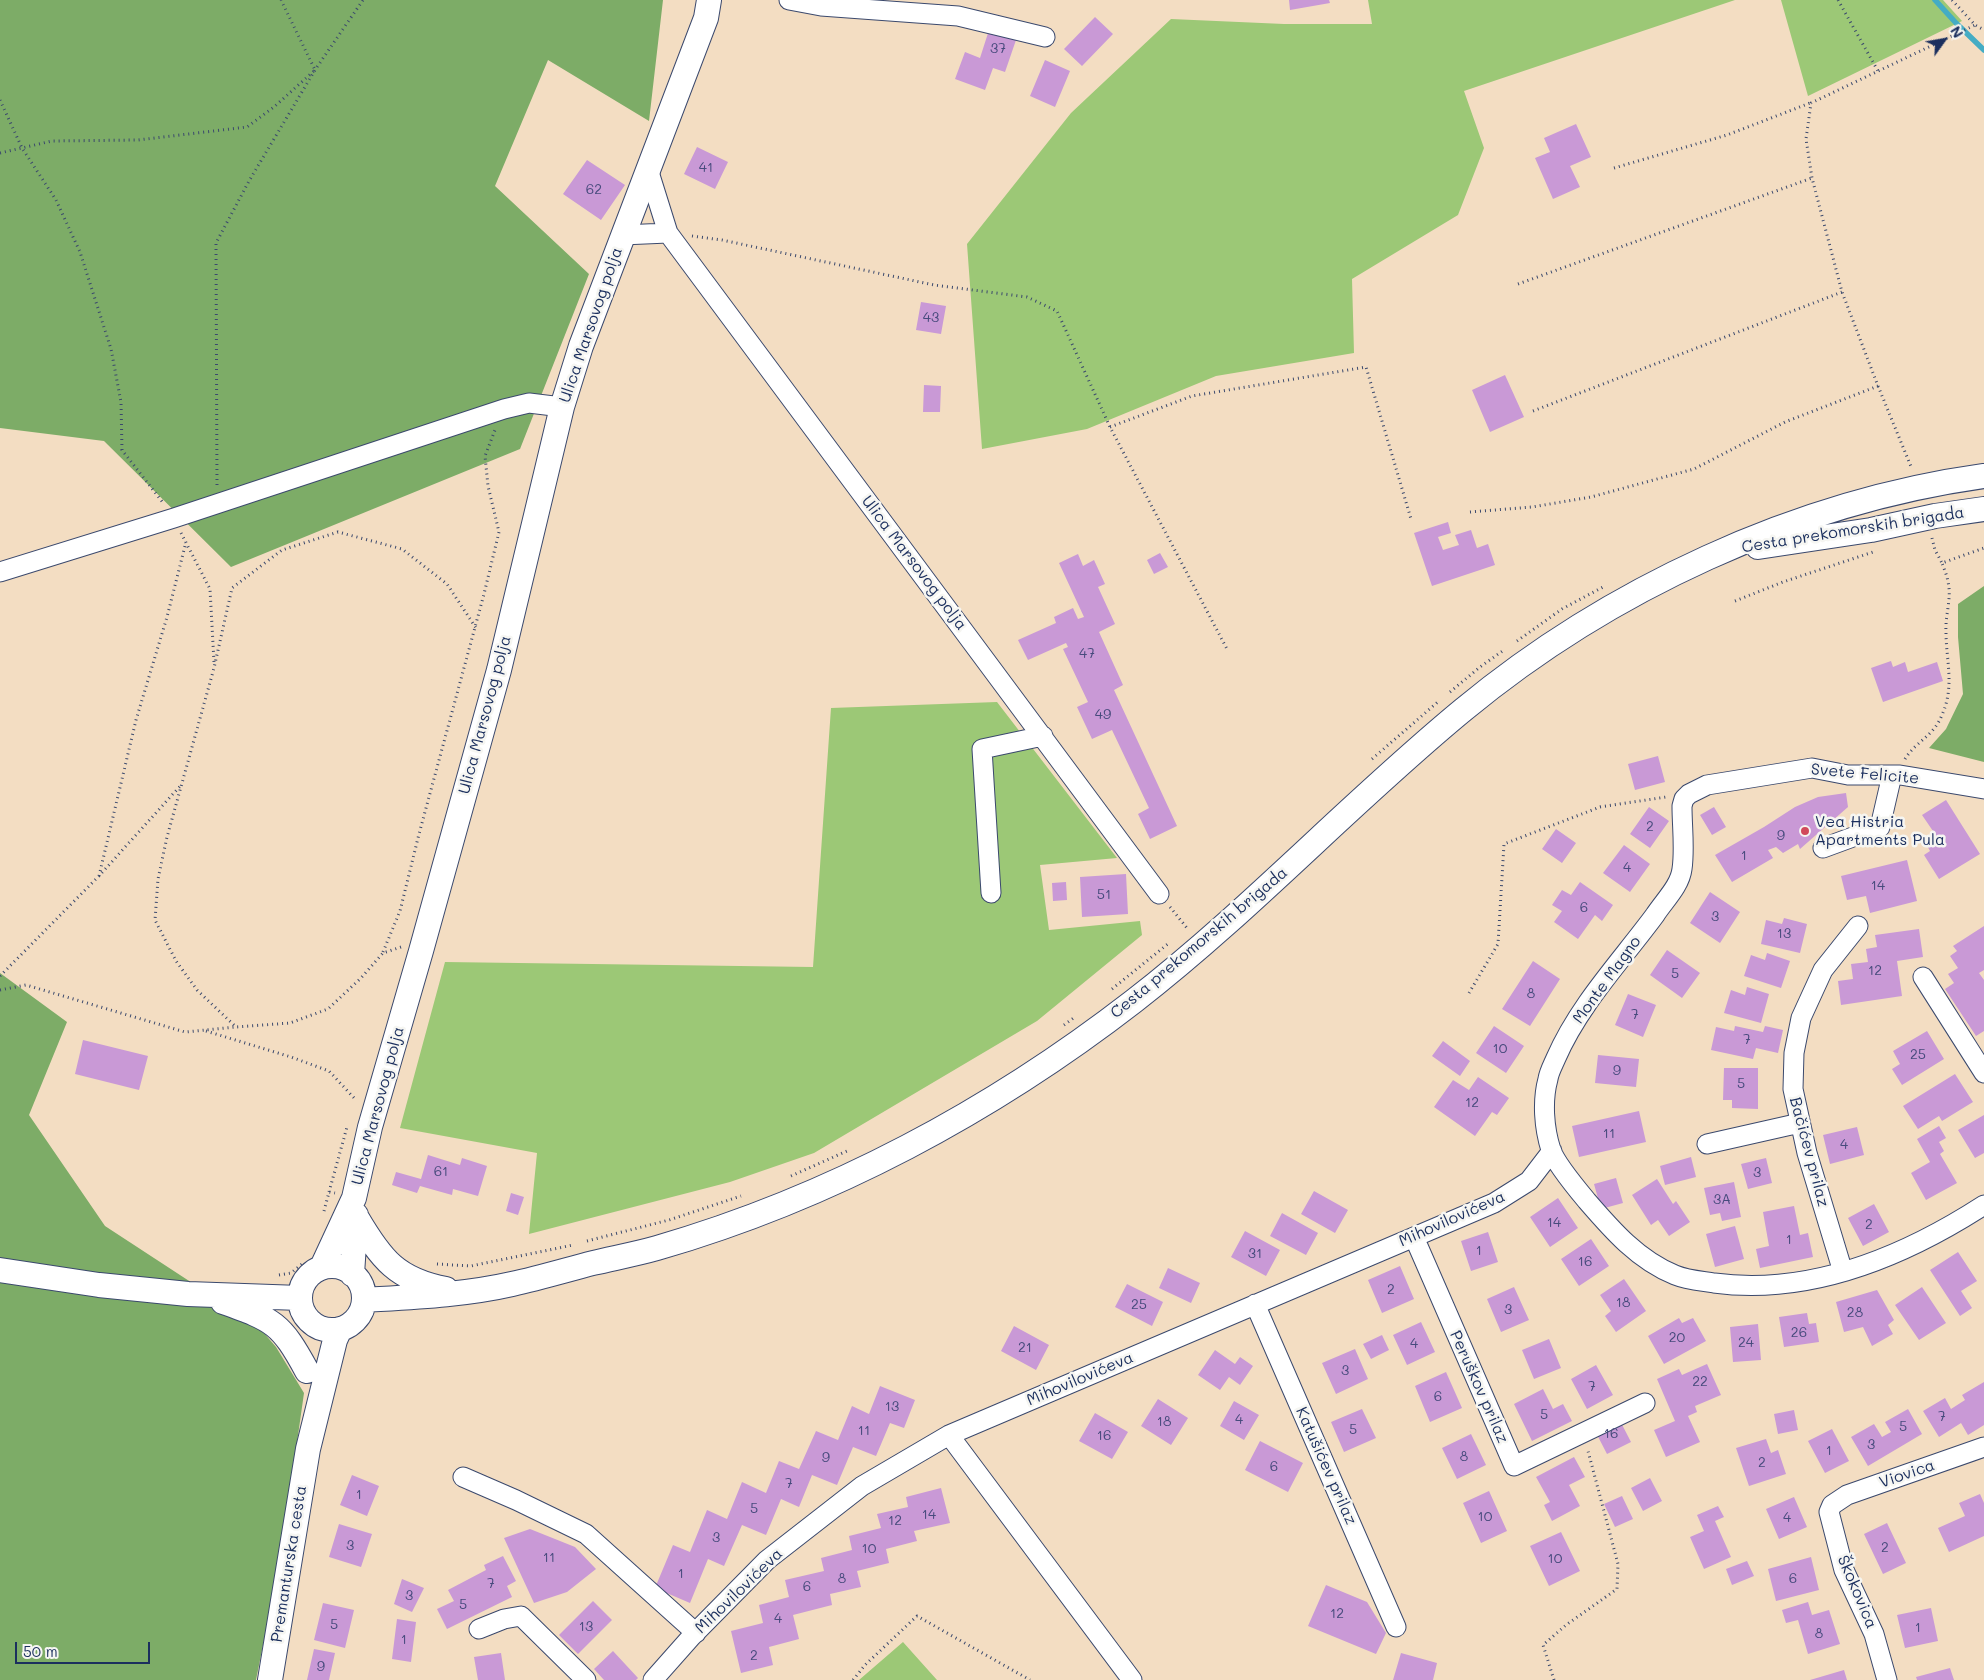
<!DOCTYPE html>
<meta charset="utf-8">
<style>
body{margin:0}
#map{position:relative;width:1984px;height:1680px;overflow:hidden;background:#f3ddc2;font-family:Mali,sans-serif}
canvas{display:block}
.north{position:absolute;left:1919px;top:15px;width:50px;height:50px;-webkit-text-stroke:4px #f6f6f2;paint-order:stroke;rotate:58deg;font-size:14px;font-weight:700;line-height:20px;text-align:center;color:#1b2f5e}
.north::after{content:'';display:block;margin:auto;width:18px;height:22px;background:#1b2f5e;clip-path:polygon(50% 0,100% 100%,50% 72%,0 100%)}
.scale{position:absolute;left:15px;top:1642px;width:135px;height:22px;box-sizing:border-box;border:2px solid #1b2f5e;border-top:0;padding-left:6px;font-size:15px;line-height:18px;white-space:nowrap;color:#1b2f5e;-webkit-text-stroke:4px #f6f6f2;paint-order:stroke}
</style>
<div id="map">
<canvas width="1984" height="1680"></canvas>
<div class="north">N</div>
<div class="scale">50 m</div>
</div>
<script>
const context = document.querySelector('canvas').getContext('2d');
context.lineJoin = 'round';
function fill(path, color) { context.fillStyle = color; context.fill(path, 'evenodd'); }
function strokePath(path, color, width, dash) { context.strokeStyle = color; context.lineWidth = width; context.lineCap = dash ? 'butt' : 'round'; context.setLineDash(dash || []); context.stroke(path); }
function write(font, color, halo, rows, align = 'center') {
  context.font = font + ' Mali,sans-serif'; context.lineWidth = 5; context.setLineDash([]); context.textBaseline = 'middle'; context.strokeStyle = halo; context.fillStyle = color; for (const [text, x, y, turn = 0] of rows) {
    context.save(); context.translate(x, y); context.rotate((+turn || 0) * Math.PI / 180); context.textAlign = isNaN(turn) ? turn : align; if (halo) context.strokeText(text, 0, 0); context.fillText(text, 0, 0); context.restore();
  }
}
const green = new Path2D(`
 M1368,0h367l-271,91 20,57 -26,67 -106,64 2,74 -138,23 -129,53 -105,20 -15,-205 104,-131 100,-94 113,5h88z
 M1781,0h162l19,21 -154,75z
 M997,702l120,156 -77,7 9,65 91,-9 2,14 -105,86 -223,132 -84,29 -201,52 8,-81 -137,-25 45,-166 368,5 18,-259z
 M903,1642l34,38h-78z`);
const forest = new Path2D(`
 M0,0h663l-14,121 -101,-61 -53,126 94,88 -69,175 -289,118 -127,-126 -104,-13z
 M1984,586v176l-55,-14 17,-19 17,-35 -5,-57v-33z
 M0,973l67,49 -38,93 76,111 153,100 18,21 28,46 -23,162 -25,125h-256z`);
const stream = new Path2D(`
 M1935,0l21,23 28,27`);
const building = new Path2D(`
 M1289,0h40l1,3 -40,7z
 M1095,17l18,17 -31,32 -18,-17z
 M989,30l27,10 -11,32 -12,-4 -8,22 -30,-11 10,-27 15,6z
 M1045,60l25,11 -15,36 -25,-11z
 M1576,124l15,33 -21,9 10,21 -27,12 -18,-41 15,-6 -6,-14z
 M697,147l31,15 -13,27 -31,-15z
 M587,160l38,25 -24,35 -38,-26z
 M921,302l25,4 -5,28 -25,-4z
 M1505,375l19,42 -34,15 -18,-42z
 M924,385l17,1 -1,26h-17z
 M1448,522l3,11 -13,4 5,13 16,-5 -4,-10 16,-5 6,18 11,-4 7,21 -63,21 -18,-53z
 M1160,553l8,14 -14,7 -7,-14z
 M1078,554l5,12 11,-6 11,24 -7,3 17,37 -16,8 24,53 -9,5 63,136 -27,13 -12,-25 11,-6 -37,-78 -20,9 -15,-32 11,-5 -25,-53 5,-2 -2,-4 -38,17 -10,-20 38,-17 -2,-6 19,-9 5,11 6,-2 -25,-54z
 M1891,661l2,6 12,-5 3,10 29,-10 6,19 -60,21 -12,-34z
 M1658,756l7,26 -30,8 -7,-26z
 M1846,793l2,14 -48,42 -2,-5 -15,9 -7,-6 -8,3 5,8 -41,24 -17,-27 49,-28 31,-20 23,-10z
 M1946,800l34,54 -41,25 -15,-24 6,-4 -6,-11 11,-6 -13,-19z
 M1649,807l20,14 -19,27 -20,-14z
 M1714,807l12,20 -14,8 -12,-20z
 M1556,829l20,14 -14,20 -20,-14z
 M1624,845l26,19 -20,28 -27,-19z
 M1907,860l10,41 -47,12 -4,-17 -19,4 -6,-24z
 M1126,874l2,40 -46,3 -2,-40z
 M1066,882l1,18 -14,1 -1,-18z
 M1580,882l33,23 -11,16 -7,-6 -17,24 -24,-17 8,-11 -10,-6 10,-15 9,5z
 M1710,892l30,20 -20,31 -30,-20z
 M1784,918l23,6 -7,29 -39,-9 5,-24 16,4z
 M1984,926v44l-5,3 5,7v51l-8,5 -31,-47 9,-6 -6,-9 10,-6 -8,-12 7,-5 -4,-5z
 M1919,929l4,28 -26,4 5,35 -61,9 -3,-24 15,-2 -2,-15 17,-2 -2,-13 11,-2 -2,-12z
 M1667,950l33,23 -18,25 -32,-23z
 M1767,953l23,8 -9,27 -37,-12 7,-21 14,5z
 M1533,961l27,18 -30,47 -28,-17z
 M1747,987l22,7 -8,29 -37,-10 7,-23 14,5z
 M1628,994l28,11 -13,32 -28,-12z
 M1494,1026l30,20 -18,27 -30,-20z
 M1735,1026l28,6 2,-6 18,4 -5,23 -22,-5 -3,11 -42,-9 5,-23 18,4z
 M1927,1031l17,28 -42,26 -10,-16 8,-5 -7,-13z
 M83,1040l65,16 -9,34 -64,-16z
 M1443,1041l27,20 -10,15 -28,-20z
 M1598,1055l41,4 -3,28 -41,-4z
 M1724,1068h34v41l-26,-1v-8h-9z
 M1955,1074l18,28 -31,19 -3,-5 -21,13 -15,-23z
 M1478,1077l31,21 -12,17 -5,-3 -17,24 -41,-29 19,-27 16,10z
 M1639,1111l7,31 -67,15 -7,-31z
 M1984,1115v38l-9,5 -17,-28z
 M1939,1126l7,12 -7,4 5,9 -4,3 17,29 -31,17 -15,-27 19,-11 -13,-23z
 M1857,1127l7,28 -34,9 -7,-29z
 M428,1155l32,10 2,-7 25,8 -9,30 -25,-7 -1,6 -32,-9 -3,7 -25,-8 4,-13 25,7z
 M1691,1157l5,20 -31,8 -5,-19z
 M1766,1158l6,25 -24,6 -7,-25z
 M1616,1178l7,25 -22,6 -7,-25z
 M1657,1179l16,25 3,-3 14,21 -21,14 -11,-16 -7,5 -19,-30z
 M1734,1182l7,35 -19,4 -2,-8 -10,2 -6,-27z
 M1314,1191l34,19 -13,23 -34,-19z
 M511,1193l13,4 -6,18 -12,-4z
 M1558,1198l20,30 -28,19 -20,-30z
 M1874,1204l15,28 -26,14 -15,-28z
 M1794,1206l6,29 8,-2 5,24 -53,11 -4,-19 13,-3 -6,-34z
 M1282,1213l36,20 -12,22 -36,-19z
 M1735,1226l9,33 -29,8 -9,-33z
 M1245,1231l35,19 -14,26 -35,-19z
 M1488,1232l10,30 -27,9 -10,-30z
 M1591,1239l18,27 -30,20 -18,-27z
 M1958,1252l19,29 -16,10 11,17 -12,8 -30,-46z
 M1400,1266l14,33 -32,14 -14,-33z
 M1168,1268l32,15 -9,20 -32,-15z
 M1624,1279l22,32 -30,21 -11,-16 6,-5 -11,-16z
 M1127,1284l36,18 -11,24 -37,-19z
 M1514,1287l15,33 -28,12 -14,-33z
 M1922,1287l24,36 -27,17 -24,-35z
 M1877,1290l17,30 -6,5 5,9 -21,12 -9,-19 -19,5 -8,-30z
 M1807,1313l2,11 7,-1 3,19 -35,5 -5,-30z
 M1679,1318l3,5 11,-5 13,23 -42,23 -16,-28z
 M1421,1322l14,30 -28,13 -14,-30z
 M1758,1324l3,36 -28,2 -3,-35z
 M1014,1326l35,19 -13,25 -35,-19z
 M1382,1335l7,15 -18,9 -8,-15z
 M1549,1339l12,29 -27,11 -12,-29z
 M1355,1349l13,30 -32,15 -14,-31z
 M1215,1350l20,14 5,-7 13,9 -13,19 -11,-8 -9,13 -22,-15z
 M1707,1364l14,31 -26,11 2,6 -9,4 12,26 -34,15 -12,-27 21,-9 -18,-42 22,-10 3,6z
 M1596,1365l17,30 -26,14 -16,-30z
 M1446,1372l16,36 -32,14 -15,-36z
 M1984,1382v43l-16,10 -7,-12 -22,14 -16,-26 22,-13 6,11 14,-9 -3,-5z
 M880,1386l35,14 -11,28 -14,-5 -14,33 -23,-9 -16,38 -25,-10 -13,32 -18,-8 -15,36 -24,-10 -18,41 -16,-7 -18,44 -35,-15 18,-43 17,7 17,-42 20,9 15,-37 24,11 13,-32 20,8 17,-38 22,9 14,-34 17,8z
 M1543,1389l10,20 10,-5 9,17 -40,20 -18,-37z
 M1158,1399l30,19 -17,27 -30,-19z
 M1234,1401l25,14 -15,25 -24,-14z
 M1362,1409l14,29 -32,14 -13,-30z
 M1908,1409l14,25 -54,32 -17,-29 23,-13 8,13 9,-5 -6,-10z
 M1794,1410l4,20 -20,4 -4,-20z
 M1095,1413l33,19 -16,27 -33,-18z
 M1616,1413l15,29 -24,12 -15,-29z
 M1832,1429l17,32 -24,12 -17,-32z
 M1471,1434l15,31 -29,14 -15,-31z
 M1766,1439l5,14 7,-3 8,24 -37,12 -13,-38z
 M1260,1441l43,22 -15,29 -43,-22z
 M1574,1457l11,20 -16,8 11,21 -28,15 -8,-16 6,-3 -14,-25z
 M352,1475l27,11 -12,30 -27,-11z
 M1650,1478l12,23 -19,10 -12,-23z
 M941,1488l9,35 -36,8 3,10 -31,8 3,14 -32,8 4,16 -31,7 2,11 -39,10 6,24 -30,8 4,18 -32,8 -10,-42 32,-8 -4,-18 30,-8 -4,-17 39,-9 -3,-13 31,-8 -3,-14 32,-8 -4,-14 31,-7 -2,-10z
 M1489,1491l18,40 -26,12 -18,-40z
 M1980,1494l4,9v33l-35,16 -11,-24 27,-12 -6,-13z
 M1622,1496l11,23 -18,8 -11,-23z
 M1794,1497l13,30 -28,12 -13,-30z
 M1718,1506l6,11 -9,4 16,36 -27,12 -14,-32 14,-6 -7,-16z
 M1887,1523l19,40 -23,11 -19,-40z
 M339,1524l33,10 -11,33 -32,-10z
 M530,1529l45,18 21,22 -29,23 -33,11 -30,-65z
 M1561,1532l19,39 -31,15 -19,-40z
 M503,1556l13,25 -9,5 5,11 -65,32 -10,-20 17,-8 -6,-11 38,-20 -2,-5z
 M1811,1557l8,33 -43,11 -8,-32z
 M1747,1561l7,15 -22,9 -6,-16z
 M402,1579l22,9 -12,24 -18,-8z
 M1326,1585l41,17 19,31 -10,21 -68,-28z
 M593,1601l19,19 -34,34 -19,-19z
 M1808,1602l4,13 17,-5 11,34 -32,10 -10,-34 -12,3 -4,-13z
 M323,1603l31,7 -9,38 -31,-8z
 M1931,1608l7,33 -33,7 -8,-33z
 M397,1619l19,3 -5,40 -19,-3z
 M314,1649l21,4 -6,27h-22z
 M613,1651l25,27 -2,2h-32l-10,-11z
 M501,1653l4,27h-27l-4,-23z
 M1401,1653l36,10 -4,17h-40z
 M1950,1668l4,12h-37l-1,-3z
 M1844,1670l3,10h-37z`);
const path = new Path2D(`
 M1838,0l40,71
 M1952,0l23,25 9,5
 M0,100l22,48 34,52 24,52 31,97 10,53 1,48 42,54
 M0,153l52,-12 86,-1 109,-13 27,-20 41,-37 -34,-70
 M1614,168l113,-33 83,-32
 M692,236l30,4 212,45 93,12 30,14 53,116 118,224
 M1518,284l294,-106
 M1878,386l34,83
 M1533,411l309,-119
 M1110,427l82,-31 174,-29 45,152
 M217,485l-1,-242 33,-62 66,-111 48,-70
 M1470,512l62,-5 59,-10 103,-28 91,-47 93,-36 -36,-94 -30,-114 -6,-39 5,-36 164,-78
 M181,533l29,56 4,73
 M1932,538l3,12 7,13
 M1735,601l48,-19 90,-30
 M1517,641l45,-32 41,-22
 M1450,692l30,-25 24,-17
 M1372,759l67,-58
 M1905,759c11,-18 28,-22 37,-44 13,-29 4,-54 4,-83 -1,-17 6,-34 2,-50 -1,-7 -4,-13 -6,-19l42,-15
 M99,876l37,-156 31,-103 19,-75
 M1170,907l17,21
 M401,947l-18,6 -22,25 -33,31 -38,14 -54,4 -39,-37 -21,-29 -21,-41 3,-41 9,-42 47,-169 18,-80 50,-38 56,-18 64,17 45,35 29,44
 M383,952l17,-41 19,-77 65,-240 15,-62 -11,-46 -3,-30 10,-26
 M0,976l99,-100 83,-92
 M1112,989l57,-46
 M0,990l26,-5 159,47 51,-5
 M1469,993l29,-49 6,-100 96,-37 66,-10
 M1064,1025l11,-8
 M206,1031l85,26 38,14 26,28
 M791,1176l56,-25
 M329,1192l18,-65
 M324,1211l5,-19 6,1
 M587,1241l82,-21 72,-24
 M437,1264l34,2 102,-21
 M279,1275l12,-2 11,-9
 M853,1680l12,-15 52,-49 113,64
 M1554,1680l-11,-35 23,-20 51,-36 1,-25 -30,-113`);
const minor = new Path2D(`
 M789,0l32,6 137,10 87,21
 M648,169l20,64
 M622,235l46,-2 491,661
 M0,572l174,-54 330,-109 25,-6 33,4
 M1984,789l-84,-14h-52l-36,-7 -105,17 -18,9 -5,5 -2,7c0,21 3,43 0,63 -2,17 -18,32 -27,46 -34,46 -76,90 -99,143 -3,7 -7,14 -8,21 -6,22 -4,49 3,71 5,14 26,39 36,51 25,29 51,59 88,74 12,5 27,6 39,8 96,13 191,-27 270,-78
 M1823,848l57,-21 12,-52
 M991,893l-9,-144 61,-13
 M1923,977l61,96
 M1707,1144l93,-21
 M1414,1237l100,229 131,-63
 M1843,1272l-36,-119 -14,-64 1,-36 7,-35 22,-48 35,-44
 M1255,1304l141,323
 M949,1435l183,245
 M463,1477l53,23 70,34 110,99
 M479,1629l25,-10 17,-3 65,64
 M653,1680l39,-44 75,-76 95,-74 87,-51 545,-232 35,-22 23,-30
 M1887,1680l-13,-46 -30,-64 -15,-58 3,-7 15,-10 137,-48`);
const major = new Path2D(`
 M1758,547l113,-17 64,-14 49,-7
 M357,1218c24,41 40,62 89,71
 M300 1298a32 32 0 1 1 64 0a32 32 0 1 1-64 0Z
 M322,1267l32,-69 16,-71 51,-176 78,-281 63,-263 19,-61 125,-328 3,-18
 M0,1270l99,15 89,9 112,4
 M352,1274l4,-59
 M364,1300c49,-3 100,-5 148,-16 27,-6 54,-14 81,-21 21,-5 43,-9 64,-15 173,-50 335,-137 477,-247 116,-90 216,-198 329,-291 145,-120 333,-208 521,-234
 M223,1302c51,18 58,21 84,69
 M270,1680l38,-231 27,-109 5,-11`);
const markers = [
 [1805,831,5,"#d1495b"]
];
const numberNames = [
 ["37",998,49],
 ["41",706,168],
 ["62",594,190],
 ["43",931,318],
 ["47",1087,654],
 ["49",1103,715],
 ["2",1650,827],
 ["9",1781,836],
 ["1",1744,856],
 ["4",1627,868],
 ["14",1878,886],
 ["51",1104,895],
 ["6",1584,908],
 ["3",1715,917],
 ["13",1784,934],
 ["12",1875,971],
 ["5",1675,974],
 ["8",1531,994],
 ["7",1635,1015],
 ["7",1747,1040],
 ["10",1500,1049],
 ["25",1918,1055],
 ["9",1617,1071],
 ["5",1741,1084],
 ["12",1472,1103],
 ["11",1609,1134],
 ["4",1844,1145],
 ["61",441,1172],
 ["3",1757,1173],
 ["3A",1722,1200],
 ["14",1554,1223],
 ["2",1869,1225],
 ["1",1789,1240],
 ["1",1479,1251],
 ["31",1255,1254],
 ["16",1585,1262],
 ["2",1391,1290],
 ["18",1623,1303],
 ["25",1139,1305],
 ["3",1508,1310],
 ["28",1855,1313],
 ["26",1799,1333],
 ["20",1677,1338],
 ["24",1746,1343],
 ["4",1414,1344],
 ["21",1025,1348],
 ["3",1345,1371],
 ["22",1700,1382],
 ["7",1592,1387],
 ["6",1438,1397],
 ["13",892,1407],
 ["5",1544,1415],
 ["7",1942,1417],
 ["4",1239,1420],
 ["18",1164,1422],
 ["5",1903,1427],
 ["5",1353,1430],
 ["11",864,1431],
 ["16",1611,1434],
 ["16",1104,1436],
 ["3",1871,1445],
 ["1",1829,1451],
 ["8",1464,1457],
 ["9",826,1458],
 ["2",1762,1463],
 ["6",1274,1467],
 ["7",789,1484],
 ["1",359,1495],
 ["5",754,1509],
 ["14",929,1515],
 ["10",1485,1517],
 ["4",1787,1518],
 ["12",895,1521],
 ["3",716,1538],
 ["3",350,1546],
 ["2",1885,1548],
 ["10",869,1549],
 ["11",549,1558],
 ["10",1555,1559],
 ["1",681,1574],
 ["8",842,1579],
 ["6",1793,1579],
 ["7",491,1584],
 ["6",807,1587],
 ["3",409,1596],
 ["5",463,1605],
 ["12",1337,1614],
 ["4",778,1619],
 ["5",334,1625],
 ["13",586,1627],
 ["1",1918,1628],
 ["8",1819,1634],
 ["1",404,1640],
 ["2",754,1656],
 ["9",321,1667]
];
const streetNames = [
 ["Ulica Marsovog polja",591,325,-71],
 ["Cesta prekomorskih brigada",1853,530,-9],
 ["Ulica Marsovog polja",914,563,53],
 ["Ulica Marsovog polja",485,715,-75],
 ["Svete Felicite",1865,774,5],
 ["Cesta prekomorskih brigada",1199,943,-40],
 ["Monte Magno",1607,980,-54],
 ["Ulica Marsovog polja",378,1106,-75],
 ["Bačićev prilaz",1809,1152,75],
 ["Mihovilovićeva",1452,1219,-24],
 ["Mihovilovićeva",1080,1379,-23],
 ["Peruškov prilaz",1479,1387,66],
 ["Katušićev prilaz",1326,1466,66],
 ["Viovica",1907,1474,-19],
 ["Premanturska cesta",289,1564,-81],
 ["Mihovilovićeva",739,1591,-44],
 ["Škokovica",1857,1592,67]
];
const poiNames = [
 ["Vea Histria",1815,822],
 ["Apartments Pula",1815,840]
];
fill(green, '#9cc876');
fill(forest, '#7dac67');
strokePath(stream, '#44acc4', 5.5);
fill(building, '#c999d6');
strokePath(minor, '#3b496d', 21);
strokePath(major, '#3b496d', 26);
strokePath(path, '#3b496d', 3, [1, 4]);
strokePath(minor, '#fff', 19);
strokePath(major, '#fff', 24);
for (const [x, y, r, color] of markers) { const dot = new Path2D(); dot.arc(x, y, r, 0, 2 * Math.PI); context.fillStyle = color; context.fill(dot); strokePath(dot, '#f6f6f2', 2); }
write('14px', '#464a7c', null, numberNames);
write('16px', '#1b2f5e', '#f6f6f2', streetNames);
write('16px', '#1b2f5e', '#f6f6f2', poiNames, 'left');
</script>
